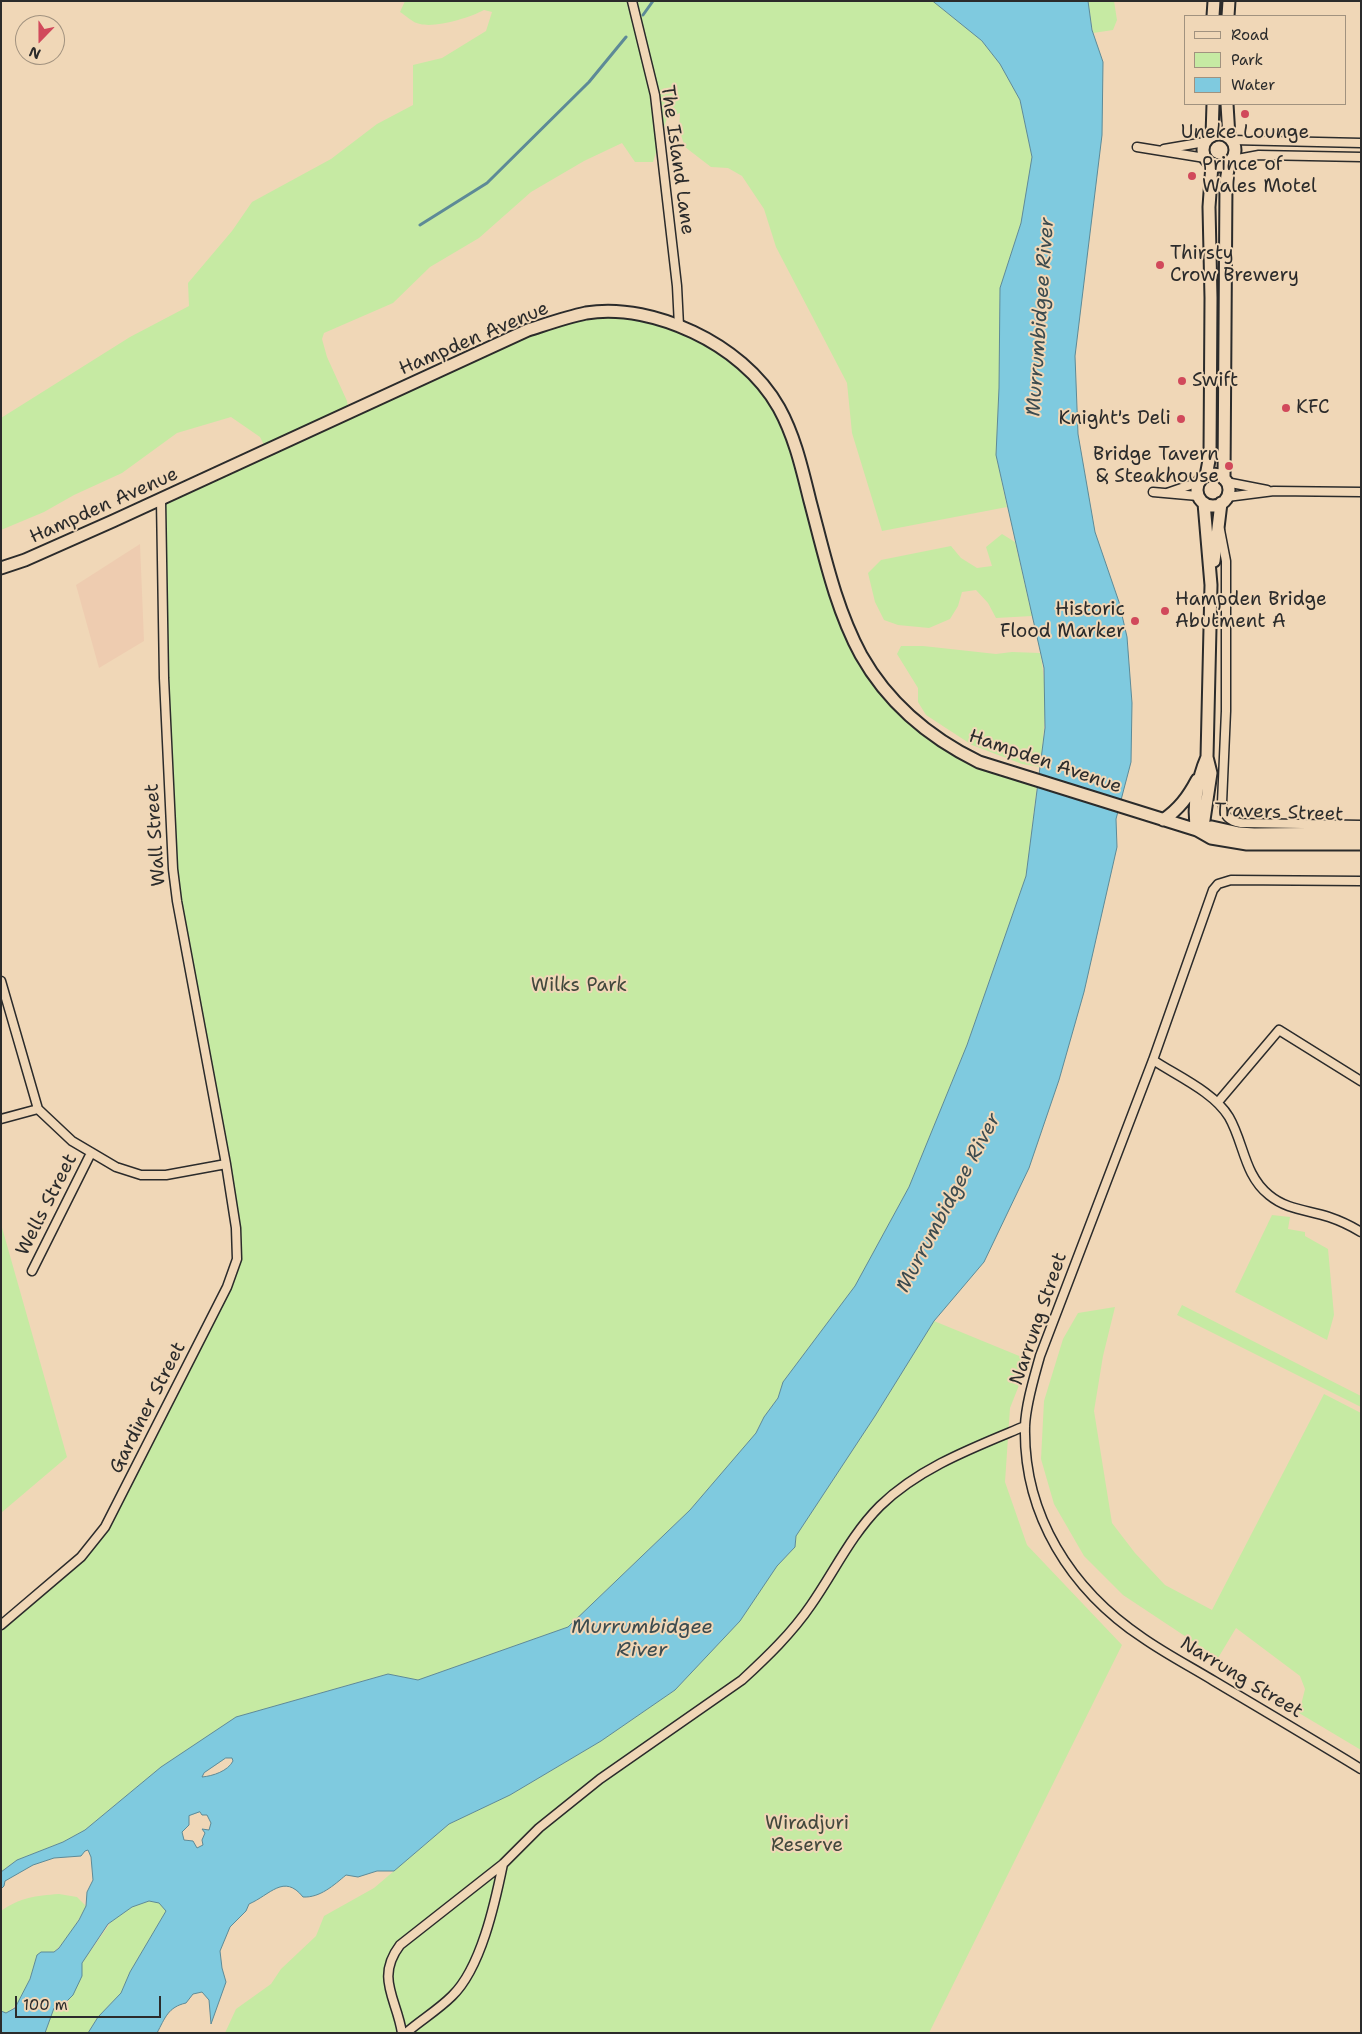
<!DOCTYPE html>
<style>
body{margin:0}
#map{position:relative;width:1362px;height:2034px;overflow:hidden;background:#f0d7b7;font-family:"Shantell Sans",sans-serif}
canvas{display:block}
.frame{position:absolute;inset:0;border:2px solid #2b2b2b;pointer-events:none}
.legend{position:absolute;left:1184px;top:15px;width:162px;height:90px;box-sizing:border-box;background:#f0d7b7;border:1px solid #a1927f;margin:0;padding:6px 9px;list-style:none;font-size:15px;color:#2b2b2b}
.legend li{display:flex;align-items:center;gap:10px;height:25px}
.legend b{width:25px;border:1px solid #a1927f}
.north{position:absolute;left:15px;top:15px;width:50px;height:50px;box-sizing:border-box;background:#f0d7b7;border:1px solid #a1927f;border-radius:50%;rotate:202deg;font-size:14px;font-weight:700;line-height:20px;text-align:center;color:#2b2b2b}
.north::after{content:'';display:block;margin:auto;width:18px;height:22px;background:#d1495b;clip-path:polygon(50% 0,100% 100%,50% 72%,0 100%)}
.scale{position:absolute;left:15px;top:1996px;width:146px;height:22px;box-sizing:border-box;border:2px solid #2b2b2b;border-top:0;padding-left:6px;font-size:15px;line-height:18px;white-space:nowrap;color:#2b2b2b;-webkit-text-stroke:4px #f0d7b7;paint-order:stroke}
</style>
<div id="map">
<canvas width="1362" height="2034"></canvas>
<div class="frame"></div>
<ul class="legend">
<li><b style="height:6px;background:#f0d7b7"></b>Road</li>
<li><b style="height:14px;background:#c6eaa3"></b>Park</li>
<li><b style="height:14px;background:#7fcadf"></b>Water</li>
</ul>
<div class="north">N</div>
<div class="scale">100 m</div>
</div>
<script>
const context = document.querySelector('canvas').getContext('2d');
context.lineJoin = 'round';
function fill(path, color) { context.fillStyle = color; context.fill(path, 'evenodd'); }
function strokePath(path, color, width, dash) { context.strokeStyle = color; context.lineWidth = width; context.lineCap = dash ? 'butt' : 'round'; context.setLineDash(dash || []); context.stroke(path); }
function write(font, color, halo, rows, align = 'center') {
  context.font = font + ' "Shantell Sans",sans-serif'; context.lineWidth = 4; context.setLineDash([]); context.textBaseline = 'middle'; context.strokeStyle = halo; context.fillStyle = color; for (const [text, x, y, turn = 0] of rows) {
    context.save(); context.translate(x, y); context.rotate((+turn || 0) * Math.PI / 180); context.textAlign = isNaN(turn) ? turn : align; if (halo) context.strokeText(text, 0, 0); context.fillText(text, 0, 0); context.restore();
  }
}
const built = new Path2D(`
 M140,544l4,97 -45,27 -23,-83z`);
const green = new Path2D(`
 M405,1h528l49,40 18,23 20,36 12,57 -11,66 -21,65 -1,100 -3,67 11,52 -125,24 -30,-98 -5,-50 -71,-136 -12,-38 -22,-33 -14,-8 -17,-1 -26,-20 -6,-18 1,-16 -13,5 -14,44h-18l-13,-19 -38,18 -53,31 -52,46 -49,29 -37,36 -69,30 -2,6 5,18 20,44 2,12 156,-73 82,-27 63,3 87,43 41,48 75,231 62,83 83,47 1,7 38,11 -11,90 -59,169 -58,142 -54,99 -72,96 -5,16 -14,19 -8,16 -66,77 -122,117 -150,53 -31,-6 -151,43 -75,50 -76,63 -22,12 -46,18 -16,12v-247l94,-83 132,-255 10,-43 -64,-375 -12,-369 106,-49 -7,-14 -29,-20 -54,16 -55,40 -48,22 -30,17 -43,18v-112l129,-81 59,-31 -1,-23 44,-52 20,-29 79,-43 46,-35 36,-19v-40l29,-7 44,-27 6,-19 -8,-2c-15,8 -48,18 -64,14 -7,-1 -15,-9 -20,-12z
 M1088,1h26l3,19 -4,10 -20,3z
 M1002,534l13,8 17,74 -36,2 -8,-15 -12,-13 -14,2 -4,14 -8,13 -21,9 -31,-3 -14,-5 -9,-18 -7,-29 13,-13 70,-14 10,12 16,10 15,-2 -6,-19z
 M901,646h22l73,8 16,-2 28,1c8,37 5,76 0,114l-18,-3 -50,-19 -46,-30 -8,-13v-14l-21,-34z
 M1272,1215l18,2 -2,12 17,3v4l23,13 6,66 -7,25 -92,-48z
 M1,1224l66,233 -66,56z
 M1182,1305l179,91v11l-184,-92z
 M1115,1307l-12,49 -9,55 18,112 23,30 30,32 47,25 112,-216 37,19v337l-62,-37 6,-24 -5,-13 -64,-48 -18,30 -95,-63 -39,-39 -30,-52 -13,-45 3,-58 19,-62 15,-26z
 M934,1321l95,39 -19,48 -5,74 22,63 95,100 -193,388h-704l11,-24 35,-25 10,-15 35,-33 8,-20 50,-28 75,-64 61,-29 91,-54 74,-51 65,-69 37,-55 18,-19 1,-11 79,-120z
 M59,1894l18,3 9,9c-4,9 -24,42 -33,46 -4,2 -11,2 -16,3 -6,20 -12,47 -31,58l-5,-2v-100c20,-14 34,-15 58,-17z
 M149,1901l10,1 7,9 -36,61 -9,21 -23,24 -10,16h-43l9,-25 28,-32v-13l29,-41 21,-15z`);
const water = new Path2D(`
 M933,1h155l4,29 11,32 -1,73 -27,221 3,78 17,98 24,70 8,35 5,66 -1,59 -15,57 1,28 -33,145 -25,88 -30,88 -45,94 -50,59 -59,95 -79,120 -1,11 -18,19 -37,55 -65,69 -74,51 -91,54 -61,29 -55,47h-17l-19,6 -12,-2c-12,10 -26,23 -43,22 -19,-24 -33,-2 -54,7l-3,7 -16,16 -10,24 2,17 4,14 -15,42 -2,-24 -7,-8 -9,2 -7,9c-18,4 -21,15 -29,30h-69l10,-16 23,-24 9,-21 36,-61 -7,-8 -10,-2 -17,6 -24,17 -26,39v13l-9,19 -8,8 -11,5 -9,25h-44v-22l5,2 9,-5 15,-29 7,-24 4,-3h13l5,-4 20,-28 7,-14 1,-14 6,-12 -2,-23 -3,-7 -3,1 -4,5 -27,2 -21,7 -28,16 -1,5 -3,3v-17l16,-12 46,-18 22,-12 76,-63 75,-50 152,-43 30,6 150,-53 122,-117 66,-77 8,-16 14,-19 5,-16 72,-96 54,-99 58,-142 59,-169 19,-148 -1,-60 -48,-213 3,-67 1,-100 21,-65 11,-66 -12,-57 -20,-36 -18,-23zM226,1758h6l1,3c-5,10 -20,15 -31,16l2,-4zM200,1812l2,3h5l4,8 -2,7 -7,-1 3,4 -3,7 1,5 -6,3 -4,-7 -9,-1 -2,-8 7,-7v-9z`);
const stream = new Path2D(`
 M643,15l10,-14
 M420,225l67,-42 102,-101 37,-45`);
const minor = new Path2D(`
 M632,1l23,94 22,191 2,40
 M1232,140l129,3
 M1137,147l68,11
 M1164,149l41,-7
 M1232,160l27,-5 102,2
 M1226,482l41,8
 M1153,492l45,4
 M1167,493l32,-11
 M1227,497l47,-6 87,1
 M1220,530l6,31v150l-4,92c2,13 7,18 19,20l120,2
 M1361,881l-130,-1 -13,4 -5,6 -60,170 -113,296c-6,22 -14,47 -15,70 -2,89 46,164 118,212 23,16 48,29 71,43 49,29 98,58 147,88
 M1,981l37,128 34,32 44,26 25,8h25l60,-11
 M1153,1060c24,16 61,32 76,57 15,26 15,58 40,78 18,15 39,15 60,22 12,4 22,9 32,15
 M1218,1102l61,-72 82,51
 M1,1119l37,-10
 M32,1271l59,-118
 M1,1625l80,-68 24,-30 122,-240 10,-28 -1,-31 -10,-64 -49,-263 -4,-32 -9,-191 -3,-178
 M402,2033c-5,-34 -27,-55 -2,-88l103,-81 36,-36 61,-49 142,-99c25,-23 50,-47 69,-75 23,-33 40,-70 69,-99 40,-39 95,-59 145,-80
 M406,2033c15,-13 32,-23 46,-37 29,-28 43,-93 51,-132`);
const secondary = new Path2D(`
 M1213,16l1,-15
 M1228,16l1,-15
 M1227,104l2,33
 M1203 150a16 16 0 1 1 32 0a16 16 0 1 1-32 0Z
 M1212,136l1,-32
 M1197 490a16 16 0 1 1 32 0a16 16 0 1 1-32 0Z
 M1206,476l4,-21 1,-157 -2,-91 3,-43
 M1224,479l2,-297 3,-19
 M1214,561l7,-58
 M1,568l24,-8 88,-39 415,-191c19,-6 39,-13 58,-17 36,-6 75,4 107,19 34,16 67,42 86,76 16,29 23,61 31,93 14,52 25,106 51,154 27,48 69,83 118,107l218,68 14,8 36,6h114
 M1163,820c16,-11 25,-23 34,-40
 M1197,830l7,-10 7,-47 -4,-16 4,-172 -7,-82
 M1197,830l15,-3 27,6 15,1 107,-1
 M1197,830c-5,-23 1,-52 10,-73`);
const markers = [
 [1245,114,5,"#d1495b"],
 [1192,176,5,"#d1495b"],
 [1160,265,5,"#d1495b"],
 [1182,381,5,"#d1495b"],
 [1286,408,5,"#d1495b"],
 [1181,419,5,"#d1495b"],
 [1229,466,5,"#d1495b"],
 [1165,611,5,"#d1495b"],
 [1135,621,5,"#d1495b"]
];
const poiNames = [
 ["Uneke Lounge",1245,133,"center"],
 ["Prince of",1202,165],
 ["Wales Motel",1202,187],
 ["Thirsty",1170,254],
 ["Crow Brewery",1170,276],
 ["Swift",1192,381],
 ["KFC",1296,408],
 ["Knight's Deli",1171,419,"right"],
 ["Bridge Tavern",1219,455,"right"],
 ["& Steakhouse",1219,477,"right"],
 ["Hampden Bridge",1175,600],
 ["Abutment A",1175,622],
 ["Historic",1125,610,"right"],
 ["Flood Marker",1125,632,"right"]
];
const streetNames = [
 ["The Island Lane",677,160,82],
 ["Hampden Avenue",474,339,-23],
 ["Hampden Avenue",104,506,-24],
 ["Hampden Avenue",1045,762,19],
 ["Travers Street",1279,813,2],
 ["Wall Street",156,835,-94],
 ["Wells Street",47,1205,-63],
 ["Narrung Street",1039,1319,-71],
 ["Gardiner Street",148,1408,-63],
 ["Narrung Street",1241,1678,31]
];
const parkNames = [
 ["Wilks Park",579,986],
 ["Wiradjuri",807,1824],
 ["Reserve",807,1846]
];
const waterNames = [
 ["Murrumbidgee River",1041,317,-86],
 ["Murrumbidgee River",949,1203,-62],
 ["Murrumbidgee",642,1628],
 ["River",642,1651]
];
fill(built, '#eeccb0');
fill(green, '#c6eaa3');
fill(water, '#7fcadf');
strokePath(water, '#5d8a97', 1);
strokePath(stream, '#5d8a97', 3);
strokePath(minor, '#2b2b2b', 11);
strokePath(secondary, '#2b2b2b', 15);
strokePath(minor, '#f0d7b7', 8);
strokePath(secondary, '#f0d7b7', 11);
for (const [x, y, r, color] of markers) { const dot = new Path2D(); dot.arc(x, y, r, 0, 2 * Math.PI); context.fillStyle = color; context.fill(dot); strokePath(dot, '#f0d7b7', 2); }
write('19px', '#2b2b2b', '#f0d7b7', poiNames, 'left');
write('19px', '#2b2b2b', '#f0d7b7', streetNames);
write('19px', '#42483d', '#f0d7b7', parkNames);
write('italic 20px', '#3c4b4f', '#f0d7b7', waterNames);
</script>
